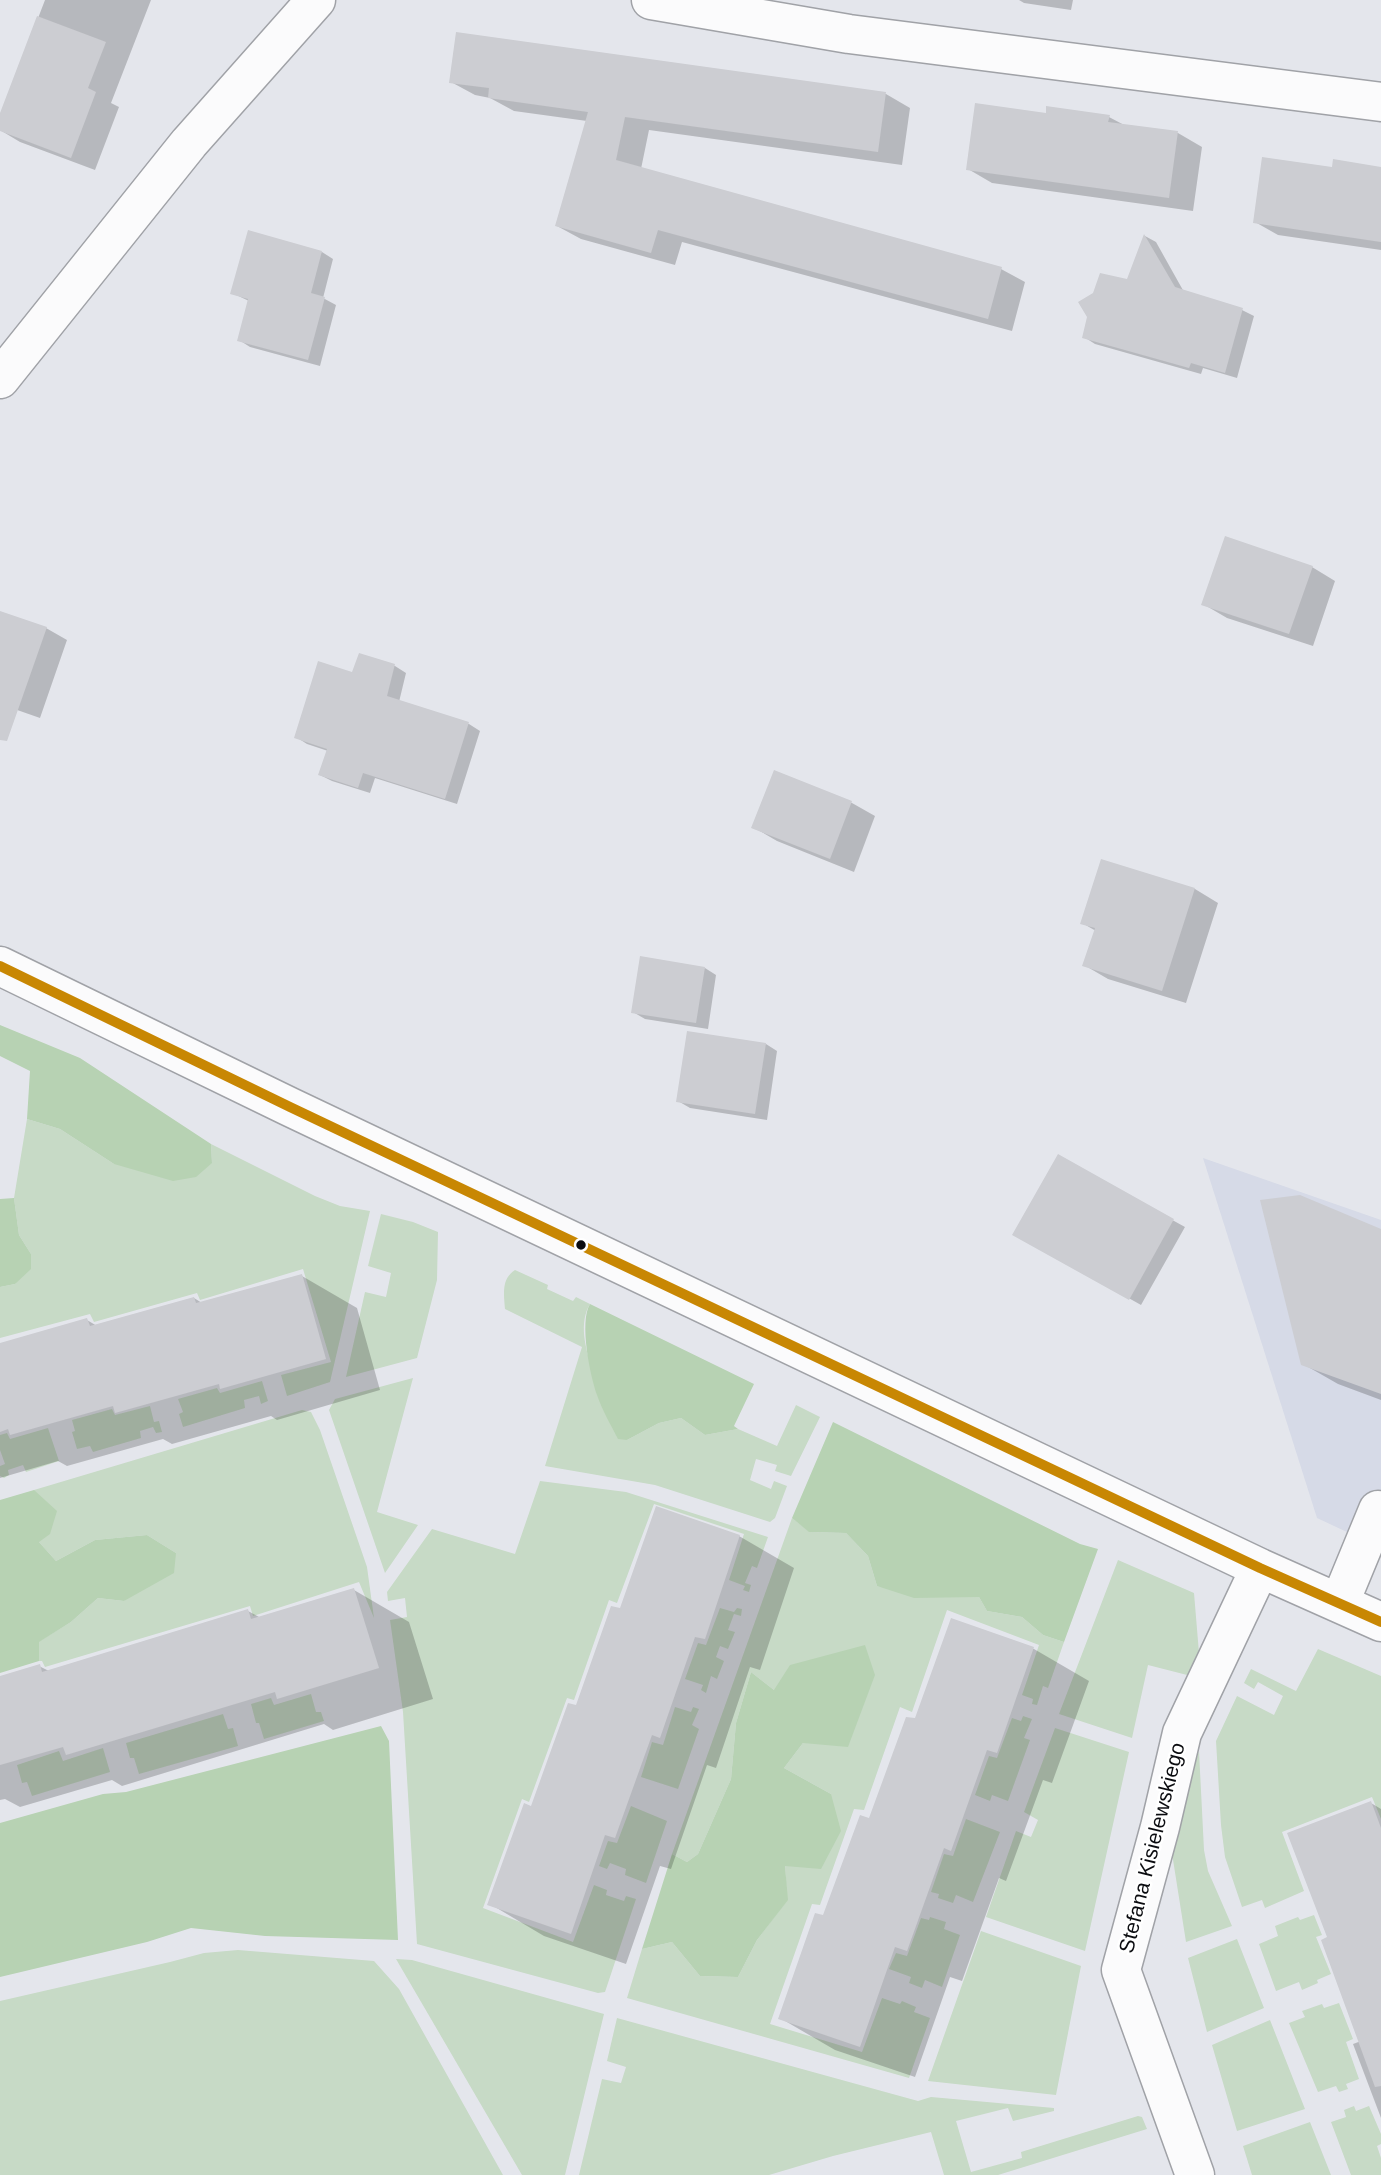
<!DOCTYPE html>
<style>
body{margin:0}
canvas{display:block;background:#e4e6ec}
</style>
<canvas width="1381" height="2175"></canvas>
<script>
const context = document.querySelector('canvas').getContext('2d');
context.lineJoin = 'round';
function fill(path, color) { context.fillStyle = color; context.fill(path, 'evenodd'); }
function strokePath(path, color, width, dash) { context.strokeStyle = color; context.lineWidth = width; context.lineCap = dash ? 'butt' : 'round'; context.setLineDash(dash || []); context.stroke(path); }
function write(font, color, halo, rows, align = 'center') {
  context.font = font + ' Helvetica,sans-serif'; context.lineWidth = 5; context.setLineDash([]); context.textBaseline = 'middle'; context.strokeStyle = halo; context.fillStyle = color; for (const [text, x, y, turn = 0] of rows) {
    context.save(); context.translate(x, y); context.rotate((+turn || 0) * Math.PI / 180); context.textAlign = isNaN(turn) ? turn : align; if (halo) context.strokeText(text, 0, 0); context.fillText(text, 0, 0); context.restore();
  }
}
const built = new Path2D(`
 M1203,1158l178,62v328l-64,-30z`);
const green = new Path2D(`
 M27,1119l33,10 54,35 98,-1 -1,-19 104,52 25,10 30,5 -40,171 -43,14 -6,-21 50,-13 -28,-93 -103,31 -3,-7 -103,29 -4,-8 -90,24v-51l15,-3 16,-30 -12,-19 -5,-37z
 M381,1214l32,8 25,10 -1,48 -20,78 -71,19 19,-85 21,5 5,-24 -23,-7z
 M515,1270l33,15 -1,4 26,12 3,-4 14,7c-22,36 21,103 37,136l32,-17 22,-5 24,17 33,-6 39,17 19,-41 24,12 -29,59 -16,-5 2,-6 -21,-6 -6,21 21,9 3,-8 13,5 -12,32 -5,4 -115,-37 -110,-19 37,-119 -77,-38c-1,-15 -4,-30 10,-39z
 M413,1378l-36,134 41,13 -33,48 -56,-163 6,-11z
 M262,1381l6,20 -7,3 -2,-8 -15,4 1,8 -62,19 -4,-13 4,-2 -5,-13 39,-11 3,5z
 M150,1406l4,16 5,-1 3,11 -6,1 -3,-6 -13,4 1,7 -48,14 -3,-6 -13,3 -5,-17 3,-1 -3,-11 40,-11 3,6z
 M302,1410l9,2 9,18 47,137 7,51 -15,-36 -106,34 -3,-10 -205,61 -3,-6h-3l-1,-19 33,-20 27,-24 26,3 52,-48 -29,-18 -52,5 -39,21 -17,-19 -5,-52z
 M48,1428l11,33 -33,11 -3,-7 -15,5 1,5 -5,3 -4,-2v-10l5,-2 -5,-14v-15l7,-2 3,6z
 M540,1481l86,11 142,45 -11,31 -5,-2 -7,17 6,2 -2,7 -6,-2 2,-4 -16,-6 15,-46 -90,-30 -37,99 -8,-3 -35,100 -7,-2 -38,104 -7,-3 -39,109 90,34 21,-57 13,5 -1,5 18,6 2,-5 10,3 -31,93 -7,1 -181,-49 -14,-232 -13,-92 17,-3 -2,-19 -17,3 -1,-9 45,-63 83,25z
 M792,1518l18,14 36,1 22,23 9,30 70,10 32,1 8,14 35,6 21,18 21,7 -16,46 -5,-2 -6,19 -5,-1 1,-5 -11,-4 17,-50 -92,-35 -35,102 -12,-5 -36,103 -10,-1 -34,96 -8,-1 -42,120 92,28 20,-54 18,6 2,-3 14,6 -2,5 16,6 -21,60 -282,-80 15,-49 30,-7 28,34 38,1 19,-37 30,-40 -2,-35 46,-71 -47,-26 19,-25 -29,-53 -23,-18 -15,51 -5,56 -33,75 -11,8 -15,-8z
 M1118,1560l76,33 5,60 -8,23 -43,-11 -16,73 -73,-24z
 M720,1608l14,4 3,-4 5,1 -1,7 -7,-2 -6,16 7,2 -7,17 -8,-3 -4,11 8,4 -7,18 -6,-3 -5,17 -5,-3 2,-5 -18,-6 13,-36 8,2z
 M1318,1649l63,27v143l-9,-22 -90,35 22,59 -39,17 -3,-8 -20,7 -17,-50 -4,-32 -5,-84 21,-45 37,19 9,-19 -25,-14 -4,7 -10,-6 7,-14 45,22z
 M311,1694l5,18h5l3,9 -60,18 -5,-16h-3l-5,-19 20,-6 3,7z
 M675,1707l16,5 2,-5 6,2 -7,16 7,4 -21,60 -37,-12 11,-35 11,3z
 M223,1714l5,15 5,-1 5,18 -99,28 -5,-16h-4l-4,-15z
 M1023,1716l9,3 -8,19 6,2 -22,61 -16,-6 -2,6 -15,-6 14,-39 8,2 15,-40 9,3z
 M1055,1728l74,24 -44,199 -99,-34 30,-86 15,6 7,-17 -14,-8z
 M103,1748l7,24 -78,24 -5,-14 -5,1 -5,-18 42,-14 4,10z
 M1199,1751l5,99 4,21 24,55 -46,16 -15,-95z
 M631,1806l36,15 -21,62 -21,-8 1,-6 -16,-6 -3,6 -8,-3 9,-25 9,2z
 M966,1819l34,13 -27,70 -17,-7 -3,8 -15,-5 1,-4 -8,-2 13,-38 9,2z
 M1314,1915l8,20 -6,2 15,37 -14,6 1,3 -16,7 -3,-8 -23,9 -17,-47 19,-8 -3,-10 23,-9 2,3z
 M930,1917l16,5 -2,7 16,6 -18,52 -17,-7 -3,8 -13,-5 2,-6 -22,-8 7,-16 11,3 14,-38 8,2z
 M981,1931l100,35 -25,129 -128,-14z
 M1237,1939l27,69 -57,24 -19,-74z
 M238,1950l136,11 25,28 104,186h-503v-174l170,-39 34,-9z
 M396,1959l16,1 192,54 -39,161h-43z
 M1339,2003l14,36 -7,3 13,37 -13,5 2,5 -9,3 -3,-6 -18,6 -29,-69 16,-6 -3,-6 20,-7 2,4z
 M617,2018l301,83 13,-4 123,11v3l-41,10 -5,-13 -52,13 15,51 51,-14 -1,-6 117,-36 4,1 5,12 -149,46h-54l-13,-43 -98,24 -64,19h-190l23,-96 19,4 5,-16 -19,-6z
 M1270,2020l35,89 -68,22 -25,-86z
 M1354,2106l2,5 13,-5 12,28v10l-4,2 4,12v17h-30l-20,-53 15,-5 -2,-7z
 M1310,2122l21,53h-79l-9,-29z`);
const forest = new Path2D(`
 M0,1025l80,33 131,86 1,19 -16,14 -23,4 -59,-17 -54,-35 -33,-10 3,-48 -30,-15z
 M14,1198l5,37 12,19v15l-16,15 -15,3v-88z
 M590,1304l164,80 -20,42 4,3 -33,6 -24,-17 -22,5 -32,17 -9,-1c-7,-14 -16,-29 -21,-44 -7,-20 -18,-73 -7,-91z
 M833,1422l247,122 18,5 -34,93 -21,-7 -21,-18 -35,-6 -8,-14 -65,1 -37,-12 -9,-30 -22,-23 -37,-1 -17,-14z
 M34,1490l23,21 -7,23 -11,8 17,19 39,-21 52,-5 29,18 -2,20 -50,28 -26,-3 -27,24 -32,20v19l-39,12v-173z
 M865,1645l10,30 -27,72 -45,-4 -19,25 47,26 10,37 -20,38 -36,-3 3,34 -31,40 -19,37 -38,-1 -28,-34 -30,7 30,-95 15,8 11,-8 33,-75 5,-56 15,-51 23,18 16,-25z
 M381,1726l8,15 9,199 -133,-4 -74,-8 -44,14 -147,35v-154l103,-29 23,-2z`);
const shadow = new Path2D(`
 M45,0h106l-40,103 8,4 -24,63 -75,-28 -20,-12v-13z
 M1019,0h54l-2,10 -47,-7z
 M458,34l428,60 24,14 -8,57 -253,-35 -8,39 360,100 24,13 -13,49 -330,-89 -7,23 -94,-26 -24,-13 30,-105 -73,-10 -24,-13 -15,-3 -24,-13z
 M1047,115l62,2 17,9 52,7 24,14 -9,64 -201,-28 -24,-14z
 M1381,168v82l-103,-15 -23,-13 78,-53z
 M1145,236l11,6 28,50 58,18 12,6 -17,62 -34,-10 -2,6 -106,-30 -11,-7 10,-43 34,-13z
 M322,252l11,7 -10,39 13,7 -16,61 -70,-19 -11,-7 10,-39 -17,-8z
 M1312,567l23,14 -22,65 -86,-28 -24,-14z
 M0,612l46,16 21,12 -27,78 -40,-14z
 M360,655l35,11 11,7 -7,29 70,22 11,7 -23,73 -82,-26 -5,15 -38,-12 -12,-6 8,-24 -21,-7 -11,-7 58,-63z
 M775,772l77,31 23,13 -21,56 -77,-31 -24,-14z
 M1102,862l93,27 23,14 -32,100 -78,-24 -24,-14 12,-34 -14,-8z
 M705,968l11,7 -8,54 -63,-10 -12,-7z
 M766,1044l11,7 -10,69 -77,-12 -12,-7z
 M1058,1157l127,70 -44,78 -126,-71z
 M1381,1231v169l-43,-16 -35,-20z
 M302,1276l55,32 23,82 -103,30 -6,-4 -99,28 -9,-5 -96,27 -9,-5 -58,17v-134l87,-24 10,6 97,-28 8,5z
 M739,1536l55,32 -34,102 -10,-3 -34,101 -9,-3 -36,104 -11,-3 -34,98 -82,-28 -54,-32 131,-293z
 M354,1590l55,32 24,77 -100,31 -9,-6 -202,62 -10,-6 -92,27 -15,-8 -5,1v-122l39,-12 10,5 199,-60 13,7z
 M952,1621l82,28 55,32 -37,102 -9,-3 -37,101 -7,-3 -37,103 -12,-4 -35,100 -80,-27 -55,-32 44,-100 92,-198z
 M1371,1803l10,6v309l-28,-74 8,-3 -32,-103z`);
const building = new Path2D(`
 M37,16l69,26 -18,46 8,4 -25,66 -71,-27v-18z
 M456,32l430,60 -8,60 -253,-35 -9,43 386,107 -14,52 -330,-89 -7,23 -96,-27 33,-114 -100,-14 1,-10 -40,-5z
 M975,103l71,10v-7l64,9 -2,7 70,9 -9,67 -203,-28z
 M1262,157l70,10 1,-8 48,8v75l-128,-19z
 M248,230l74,21 -11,42 14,4 -17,63 -71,-19 11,-42 -18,-5z
 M1144,234l31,53 68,21 -18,65 -34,-10 -2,5 -107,-30 5,-21 -9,-15 15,-9 7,-20 27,6z
 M1225,536l88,30 -24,68 -88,-29z
 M0,611l47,16 -40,114 -7,-1z
 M359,653l36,11 -8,32 82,26 -24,77 -82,-26 -5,15 -40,-13 9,-26 -33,-11 24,-77 34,11z
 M774,770l78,31 -22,58 -79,-31z
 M1101,859l94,29 -33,103 -80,-25 13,-38 -15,-4z
 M640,956l65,11 -9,56 -65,-10z
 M687,1031l79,12 -11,71 -79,-12z
 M1058,1154l116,65 -45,81 -117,-65z
 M1300,1195l81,34v165l-80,-29 -41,-165z
 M302,1274l24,85 -106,30 -1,-5 -104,29 -2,-7 -103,29 -2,-6 -8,3v-89l87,-25 3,8 104,-29 2,6z
 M656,1506l84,29 -35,104 -10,-2 -35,101 -8,-3 -37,103 -10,-3 -34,99 -84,-29 37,-102 7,3 37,-103 8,2 35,-99 9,2z
 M354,1588l25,80 -102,31 -2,-7 -209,63 -3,-8 -63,18v-89l40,-12 2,8 206,-63 3,10z
 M951,1618l83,29 -37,106 -10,-3 -36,101 -7,-3 -37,103 -12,-4 -35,100 -82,-28 37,-106 8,2 37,-100 9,3 37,-101 9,1z
 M1371,1801l10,27v258l-6,1 -54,-147 6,-3 -40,-104z`);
const minor = new Path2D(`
 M651,0l198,34 532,68
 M0,379l189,-236 127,-143
 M0,966l290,141 970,461 121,54
 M1340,1602l38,-92
 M1195,2175l-74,-205 39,-143 22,-94 78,-165`);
const bus1 = new Path2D(`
 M0,966l290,141 970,461 121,54`);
const markers = [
 [581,1245,6,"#0b0c10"]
];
const streetNames = [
 ["Stefana Kisielewskiego",1153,1848,-76]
];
fill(built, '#d6dae7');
fill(green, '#c7dac6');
fill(forest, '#b7d2b3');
fill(shadow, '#0003');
fill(building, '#cccdd2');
strokePath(minor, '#a0a2a7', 41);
strokePath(minor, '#fbfbfc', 38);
strokePath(bus1, '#c88703', 10);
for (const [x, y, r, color] of markers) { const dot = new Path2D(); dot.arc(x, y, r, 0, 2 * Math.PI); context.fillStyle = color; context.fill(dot); strokePath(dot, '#fff', 2.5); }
write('21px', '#0b0c10', '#fff', streetNames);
</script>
